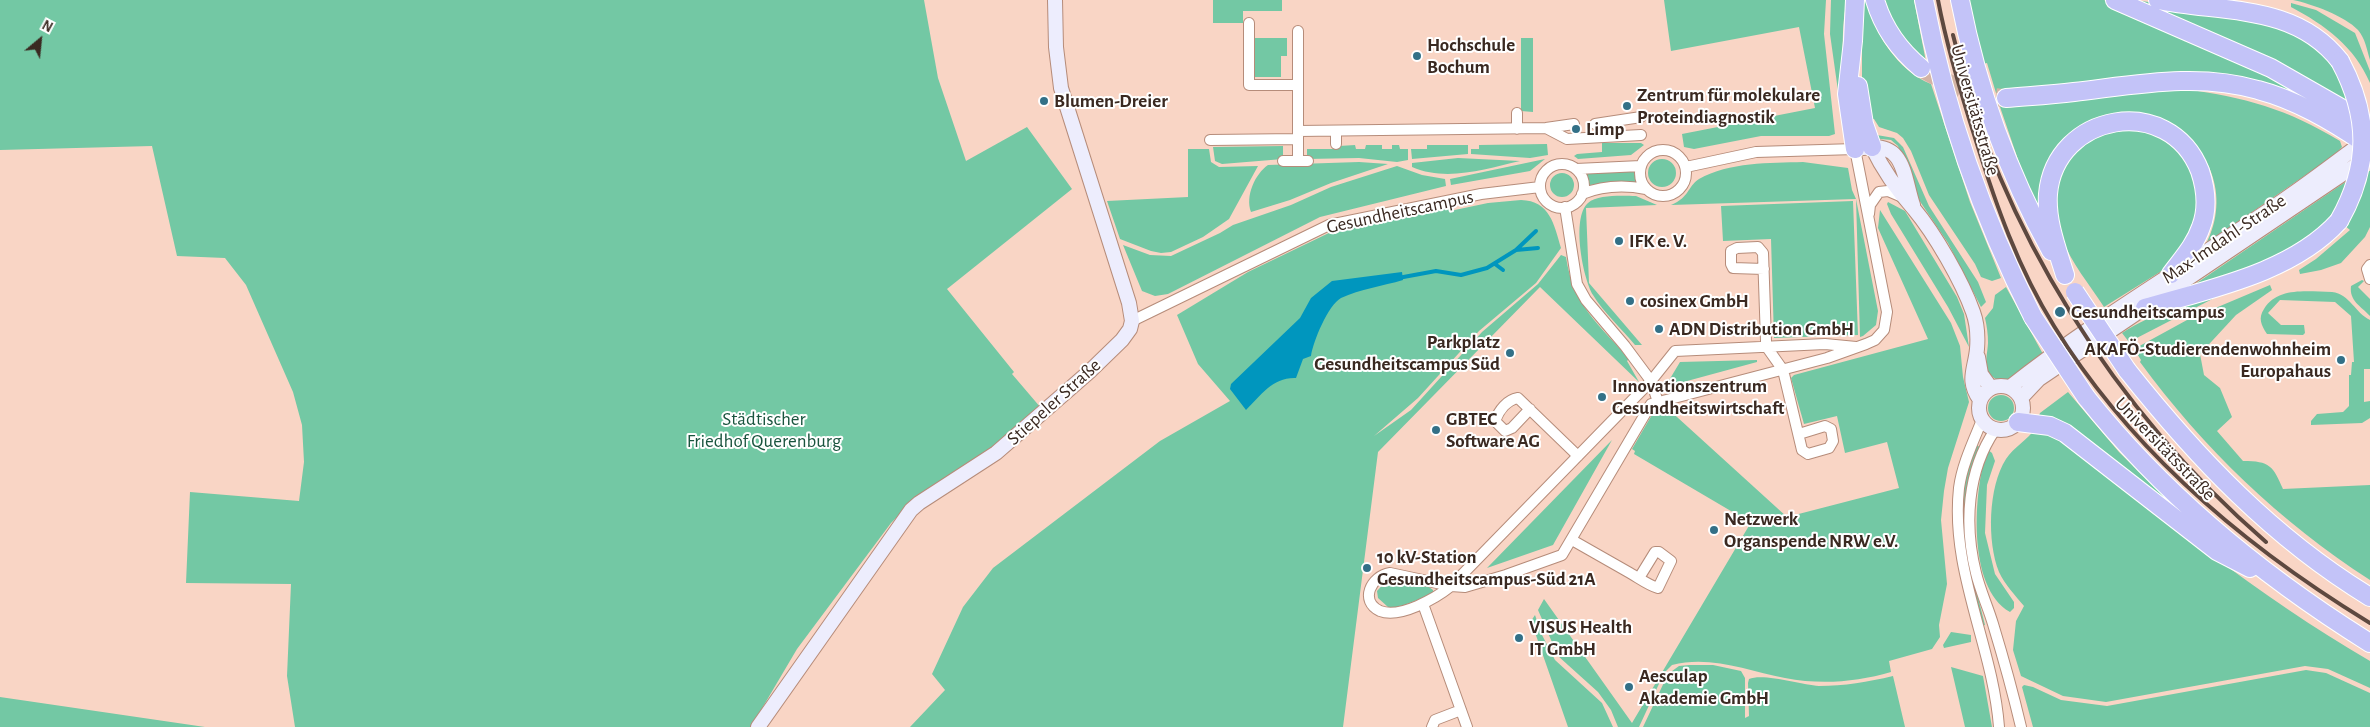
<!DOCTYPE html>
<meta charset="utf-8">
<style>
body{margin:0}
#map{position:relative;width:2370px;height:727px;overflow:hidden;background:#f9d5c5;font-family:"Alegreya Sans",sans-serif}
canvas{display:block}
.north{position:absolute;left:15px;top:15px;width:50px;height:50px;-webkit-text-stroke:4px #fff;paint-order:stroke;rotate:28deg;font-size:14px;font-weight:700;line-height:20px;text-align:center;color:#3a2921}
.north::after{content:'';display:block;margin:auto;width:18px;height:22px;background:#3a2921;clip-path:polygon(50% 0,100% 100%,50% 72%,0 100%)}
</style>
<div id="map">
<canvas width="2370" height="727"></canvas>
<div class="north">N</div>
</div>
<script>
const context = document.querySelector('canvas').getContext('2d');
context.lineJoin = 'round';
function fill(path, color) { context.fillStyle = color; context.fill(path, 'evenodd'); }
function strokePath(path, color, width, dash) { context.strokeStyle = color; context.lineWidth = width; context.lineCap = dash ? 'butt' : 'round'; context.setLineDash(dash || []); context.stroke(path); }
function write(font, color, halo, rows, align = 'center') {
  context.font = font + ' "Alegreya Sans",sans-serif'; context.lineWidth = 4; context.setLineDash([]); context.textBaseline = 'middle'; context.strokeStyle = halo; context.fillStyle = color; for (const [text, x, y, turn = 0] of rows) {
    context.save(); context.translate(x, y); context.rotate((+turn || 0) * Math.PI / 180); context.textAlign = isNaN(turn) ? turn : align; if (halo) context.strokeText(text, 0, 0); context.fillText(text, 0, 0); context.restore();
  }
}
const green = new Path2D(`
 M0,0h924l14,78 28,83 61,-34 45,62 -125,100 67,83 -2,2 29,34 -45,39 -80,51 -25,25 -94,126 -46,78h-456l-8,-51 4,-92 -105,-1 4,-91 109,9 5,-39 -2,-37 -9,-33 -47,-107 -21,-27 -48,-2 -25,-110 -152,4z
 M1213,0h69v11h-39v12h-30z
 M1664,0h162l-2,34 11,100 -6,2h-68l-67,13 -10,-2 -2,-13 133,-26 -16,-81 -128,24z
 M1831,0h16c-8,35 -1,70 -7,105l-10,-71z
 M1862,0h4c8,33 32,71 65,84l39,118 31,76 -9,3 -11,-4 -6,-13 -46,-69 -18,-44 -8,-13 -6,-5 -18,-6 -5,-8h-6l-6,-28z
 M1879,0h35l13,67 -13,-9z
 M1969,0h135l109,46 144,76 -101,-38 -260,9 -9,-30 -4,1z
 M2134,0l130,18 64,33 28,56 -74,-43z
 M2293,0h77v60c-3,-10 -5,-22 -12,-30 -13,-14 -46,-26 -65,-30z
 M2291,3l25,7 39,23 15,38v12c-15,-36 -45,-58 -79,-76z
 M1252,38h35v18h-6v21h-29z
 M1521,38h12v74l-12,-1z
 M2183,89c62,8 104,20 157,52l2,6 -6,7 -130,90c25,-48 4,-102 -45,-122 -20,-8 -39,-11 -59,-4 -9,3 -17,12 -25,18 -7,6 -18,11 -24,19 -11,14 -11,34 -12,50l-3,2 -14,-30 -25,-73z
 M2123,128l31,5 36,27 12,55 -34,52 -64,40c-14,-22 -33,-44 -42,-69 -14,-38 -5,-83 34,-103 8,-3 18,-5 27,-7z
 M1871,134l23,4 9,9 26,59 49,76 8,20 -5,5 -33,-64 -29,-43 -21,-54 -7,-6 -20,-2z
 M1602,143h39l3,2 -13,10 -53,4 -4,-3 3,-2 25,-2z
 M1547,144l1,11 -18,3 -59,-4v-5h8v-4z
 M1355,145l1,4h9l1,-4h16v4h10v-4h7l1,4h8v11l-11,2 -38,-4 -52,1v-10h32v-3z
 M1427,145h41v9l-56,5 -1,-10h16z
 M1283,146v13l-61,5 -7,-3 -2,-14z
 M1188,149h21l2,13 8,5 39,-1 -29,53 -26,18 -32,15 -10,1 -10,-2 -31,-12 -13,-38 81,-4z
 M1458,158l62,3c-35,8 -73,21 -108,6v-4z
 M1545,159l-15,12 -79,14 -1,-6z
 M1648 173a14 14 0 1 1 28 0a14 14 0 1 1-28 0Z
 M1359,162l29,2 -57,19 -41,17 -39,12c-6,-16 4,-38 17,-47z
 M1803,162l45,6 4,22 4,9 22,112 -2,14 -13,11 -3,1 -4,-138 -185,6c19,-8 16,-18 28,-26 30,-17 71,-16 104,-17z
 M1397,166l25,9 23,4 1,7 -126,31 -152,77 -13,2 -13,-5 -19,-46 27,10 21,1 49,-23 13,-8 58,-20 40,-18z
 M1634,170l2,12 -47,3 -3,-13z
 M2363,170l7,1v56l-5,10 -24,26 -20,7 -21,4 -1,-4 17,-11 34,-29 -16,-13 -37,33 -112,41z
 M1550 185a12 12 0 1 1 24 0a12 12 0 1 1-24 0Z
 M1636,196l21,9 -71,3 3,75 53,62h-7c-13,-16 -31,-32 -42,-50 -10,-17 -22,-77 -5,-92 10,-9 35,-7 48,-7z
 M1521,200c29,1 33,24 40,48l-25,35 -57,48 -61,67 -44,38 37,-26 71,-78 56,-48 23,-29 5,2c7,49 33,67 63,102l-2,2 12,21 -99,-95 -162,165 -35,275h-433l35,-37 -13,-16 31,-67 30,-39 167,-127 70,-40 -32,-37 -21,-49 71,-43 85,-41 115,-23 2,3 38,-8z
 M1853,201l5,134 -84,3 -3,-99 -48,2 -2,-35z
 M1888,202l17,9 52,86 7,17 5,33 -21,-40 -57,-93 -4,-10z
 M1880,210l71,113 9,23 3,31 6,25 -21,66 -4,23 -3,29 6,64 -8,41 1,12 -8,12 -43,12 2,11c-34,10 -70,13 -106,6 -37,-7 -74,-23 -113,-13l-8,8 -25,54h-21l-7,-17 -13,-18 -40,-36 -20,-46 6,-11 88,124 118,-199h3l-119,-70 1,-3 -3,-2 21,-36 13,-6 121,110 112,-29 -12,-46 -42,11 -8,-37 -33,8 -13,-46 3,-3 134,-36 -50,-111z
 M2362,280l2,1 -6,6 12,12v17c-9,-10 -21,-15 -19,-30z
 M2270,285l2,5 -36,25 -36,39 4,21 16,13 12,29 -15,14 26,30c27,0 30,5 40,28l87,-4v95c-90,-58 -167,-132 -230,-218l1,-2 -7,-11 53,-29z
 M2006,287l37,67 -30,25 -13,2c-19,-8 -13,-22 -12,-38 0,-9 -1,-16 -3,-25l8,-10 2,-13z
 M2332,292c18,2 23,21 38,28v49h-6v33l6,-1v17l-8,5 -51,2v-4l6,-7 26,-2 6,-6v-31h2l1,-13h2l-3,-46 -16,-14 -55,-2 -12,13 13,12h23l1,8 -2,2 -36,-1c-6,-9 -9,-16 -3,-25 14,-23 45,-17 68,-17z
 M2224,293l-95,49 -7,-9c32,-21 66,-29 102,-40z
 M1757,360v2l-92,25 15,-25z
 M2068,392l51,60 63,62 -144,-96 2,-5z
 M1988 408a13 13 0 1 1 26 0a13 13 0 1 1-26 0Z
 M2035,429l20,5c102,79 203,162 315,227v27l-42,-19 -23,-3 -199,36 -43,-6 -42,-20 -8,-26 3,-29 8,-15c-9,-11 -19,-21 -25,-34 -12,-30 -11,-85 7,-113 8,-12 21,-19 29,-30z
 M1612,440l-59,105 -66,23z
 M1976,445l4,2 -4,12 -4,115 13,51 -3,1c-12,-44 -24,-91 -19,-137 1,-14 8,-30 13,-44z
 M1987,449l5,4 3,8 -8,24 -2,48 10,41 19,28v6l-4,4c-44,-25 -36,-122 -23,-163z
 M1393,579l36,8 4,3v4l-34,13h-11l-10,-9 -1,-7 9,-10z
 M1535,615l7,20 13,25 47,43 11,24h-45l-37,-106z
 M1951,632l20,3v7l-27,6 -1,-3z
 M1689,665h24l28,6 4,7v40l4,-2 -1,-33 1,-4c15,-6 52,6 70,7 25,0 49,-4 74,-10l12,51h-262l25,-53 11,-8z
 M1951,667l32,9 9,51h-27z
 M2306,670l20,3 44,20v34h-337l-11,-40 2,-2 9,2 28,13 46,6z
 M0,697l205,30h-205z`);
const water = new Path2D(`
 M1402,272l1,8c-20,6 -43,9 -62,18 -13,7 -28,44 -30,58l-8,3 -7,19c-23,-1 -35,17 -50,32l-16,-21 1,-5 69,-66 11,-20 21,-17z`);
const stream = new Path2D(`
 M1516,250l22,-2
 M1495,264l8,6
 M1398,278l38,-7 25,4 26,-7 29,-18 20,-19`);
const highwayTunnel = new Path2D(`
 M1921,68c27,16 53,29 85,30`);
const street = new Path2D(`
 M1249,23v62h49
 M1298,31v130
 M1517,113v16
 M1595,124l46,-7
 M1546,128l21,11 74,-4
 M1298,131l248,-3 28,-4
 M1210,140l88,-1
 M1336,144v-13
 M1640 173a23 23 0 1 1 46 0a23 23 0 1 1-46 0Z
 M1283,161h25
 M1540 186a22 22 0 1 1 44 0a22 22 0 1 1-44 0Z
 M1686,167l70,-15 99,-3 32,163 -3,18 -9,10 -9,4 -39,14 -176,46 -89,151 -56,20 -41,12 -14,-1 -61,-13c-19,3 -31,28 -10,38 20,8 56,-13 71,-25l200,-205 24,-30 150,-7 31,3
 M1576,169l65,-3
 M1582,194c20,-8 43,-9 64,-5
 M1565,207l12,77 9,16 39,46 26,35 7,21
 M1869,214l1,-9 9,-13 9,-1 14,6
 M2370,265l-3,4 3,10
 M1764,269l-31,-1 -2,-4v-13l6,-3 21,-1 5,6 3,88v5l17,24 19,80 6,4 21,-6 4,-7 -2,-12 -6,-3 -26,8
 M1132,321l197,-96 152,-31 59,-7
 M1530,409l-18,19 -7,3 -10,-10c4,-11 12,-21 23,-23l60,58
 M1982,420c-9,22 -20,45 -23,68 -9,83 34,158 40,239
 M1995,430c-28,41 -31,95 -19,143 4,17 12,34 17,51 10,33 20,69 28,103
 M1572,540c19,11 39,22 58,33 9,5 18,12 28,15l13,-27 -12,-9h-4l-16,26
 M1423,604l44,123
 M1432,727l3,-7 26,-10`);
const secondary = new Path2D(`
 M1872,147c11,23 25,43 42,62 21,25 48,72 59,103 4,11 5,25 4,37 -2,21 -11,31 3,51
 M1863,148c42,-7 40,26 50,57
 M1978,357l3,17 10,14
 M1979 408a22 22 0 1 1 44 0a22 22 0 1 1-44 0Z
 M2010,387c87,-69 184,-125 275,-188 28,-19 55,-40 82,-60
 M2021,398l18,-19 326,-220
 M758,727l153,-217 8,-7 77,-50 93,-81 33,-32 8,-11 2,-8 -3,-18 -68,-215 -5,-41 -1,-47`);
const highway = new Path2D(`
 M1875,0c8,27 24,50 46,68
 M1924,0c21,110 58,217 109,317
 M1960,0c17,87 48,173 91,251
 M2115,0l156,68 77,44 22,15
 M2158,0c64,13 137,3 182,61
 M1858,86l6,38 8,23
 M2006,98c23,-2 45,-3 68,-6 61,-7 124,-20 184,-2 38,10 72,30 105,52
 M1855,149l-8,-55 6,-53 2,-41
 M2065,275c-8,-26 -19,-54 -17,-81 7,-81 121,-102 152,-23 6,18 8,38 1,56 -6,18 -19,32 -30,47
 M2145,308c64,-19 147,-35 194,-87
 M2127,370c70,88 146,168 243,227
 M2086,397c78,98 178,180 284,246
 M2018,422l32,4 15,7 152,118 33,17`);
const rail = new Path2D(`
 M1938,0c9,48 23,94 38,141 20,64 42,127 78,185 76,124 193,222 316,297
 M1953,35c47,195 162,376 313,507`);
const highwayBridge = new Path2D(`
 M2339,221c31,-55 31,-104 1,-160
 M2075,292l52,78
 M2033,317l53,80`);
const markers = [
 [1417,56,5,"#337087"],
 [1044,101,5,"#337087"],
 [1627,106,5,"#337087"],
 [1576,129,5,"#337087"],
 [1619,241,5,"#337087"],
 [1630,301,5,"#337087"],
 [2060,312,6,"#337087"],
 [1659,329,5,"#337087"],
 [1510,353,5,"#337087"],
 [2341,360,5,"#337087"],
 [1602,397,5,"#337087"],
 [1436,430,5,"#337087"],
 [1714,530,5,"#337087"],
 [1367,568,5,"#337087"],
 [1519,638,5,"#337087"],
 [1629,687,5,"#337087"]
];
const poiNames = [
 ["Hochschule",1427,45],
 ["Bochum",1427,67],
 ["Zentrum für molekulare",1637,95],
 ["Proteindiagnostik",1637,117],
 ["Blumen-Dreier",1054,101],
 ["Limp",1586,129],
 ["IFK e. V.",1629,241],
 ["cosinex GmbH",1640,301],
 ["Gesundheitscampus",2071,312],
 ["ADN Distribution GmbH",1669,329],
 ["Parkplatz",1500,342,"right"],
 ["Gesundheitscampus Süd",1500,364,"right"],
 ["AKAFÖ-Studierendenwohnheim",2331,349,"right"],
 ["Europahaus",2331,371,"right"],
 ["Innovationszentrum",1612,386],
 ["Gesundheitswirtschaft",1612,408],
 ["GBTEC",1446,419],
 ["Software AG",1446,441],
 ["Netzwerk",1724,519],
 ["Organspende NRW e.V.",1724,541],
 ["10 kV-Station",1377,557],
 ["Gesundheitscampus-Süd 21A",1377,579],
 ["VISUS Health",1529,627],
 ["IT GmbH",1529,649],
 ["Aesculap",1639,676],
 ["Akademie GmbH",1639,698]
];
const streetNames = [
 ["Universitätsstraße",1975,110,74],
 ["Gesundheitscampus",1400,212,-12],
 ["Max-Imdahl-Straße",2224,239,-34],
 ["Stiepeler Straße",1054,402,-42],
 ["Universitätsstraße",2165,449,46]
];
const parkNames = [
 ["Städtischer",764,419],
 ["Friedhof Querenburg",764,441]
];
fill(green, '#73c8a4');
fill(water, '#0096be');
strokePath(stream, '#0096be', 4);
strokePath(highwayTunnel, '#d3b3a4', 18, [18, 9]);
strokePath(street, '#b68c7a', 12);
strokePath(secondary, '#b68c7a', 16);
strokePath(highway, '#fff', 20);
strokePath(street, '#fff', 10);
strokePath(secondary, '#ededfd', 14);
strokePath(highway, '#c3c3f8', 18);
strokePath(rail, '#5e4940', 4);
strokePath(highwayBridge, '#fff', 20, []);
strokePath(highwayBridge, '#c3c3f8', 18);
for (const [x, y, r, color] of markers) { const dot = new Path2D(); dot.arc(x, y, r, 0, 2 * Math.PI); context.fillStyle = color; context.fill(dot); strokePath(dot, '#fff', 2); }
write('bold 19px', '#3a2921', '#fff', poiNames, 'left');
write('19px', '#3a2921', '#fff', streetNames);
write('19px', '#19543e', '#fff', parkNames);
</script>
